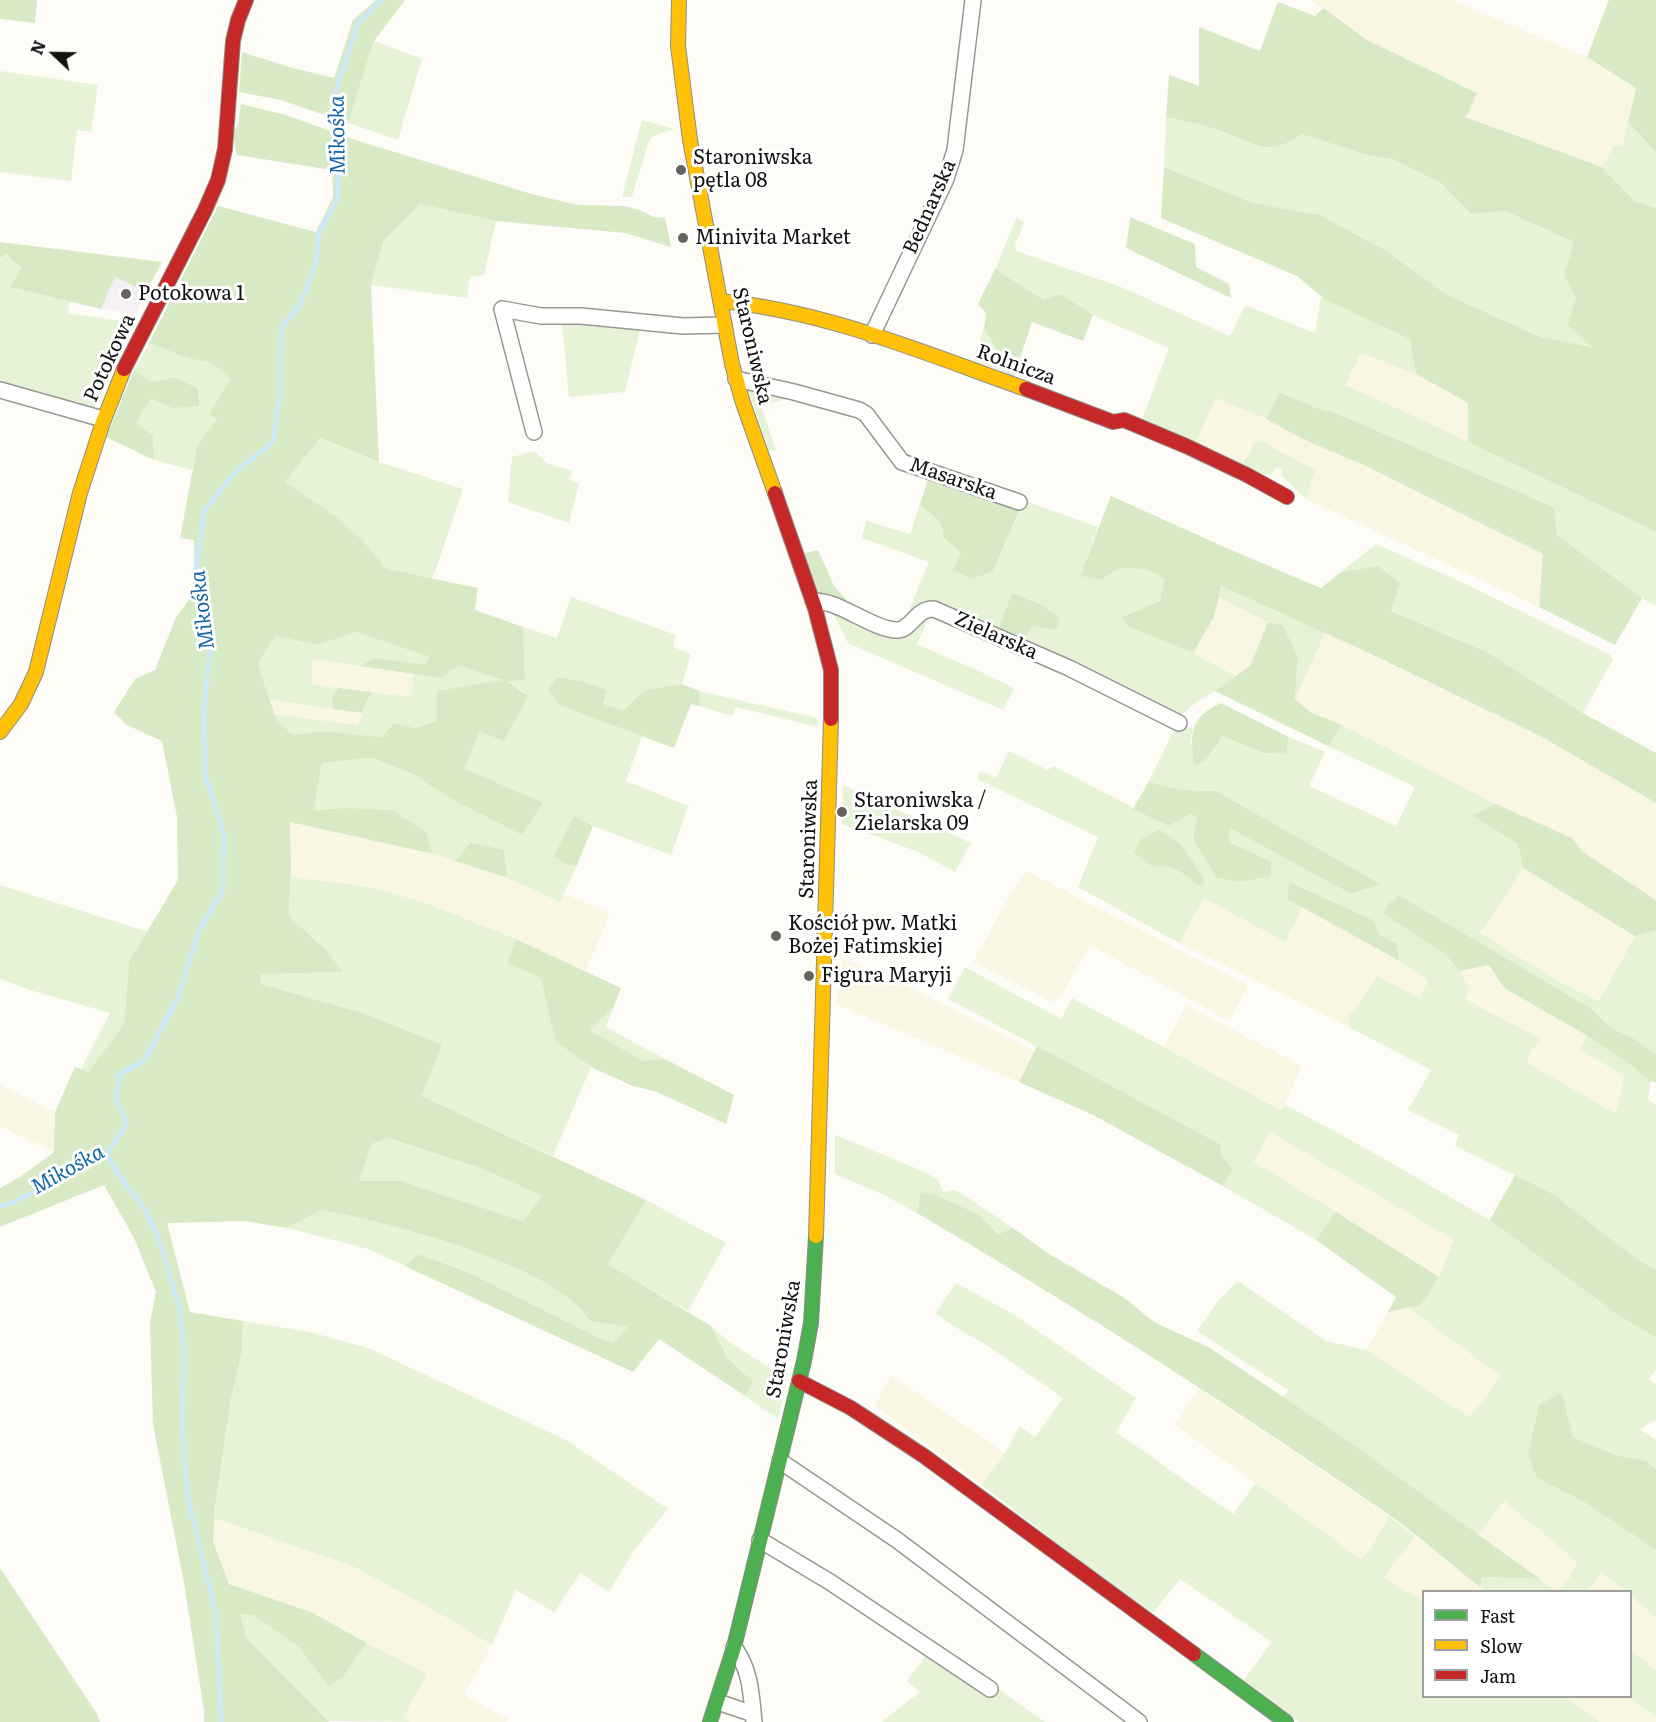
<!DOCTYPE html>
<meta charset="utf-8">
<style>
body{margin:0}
#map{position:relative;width:1656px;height:1722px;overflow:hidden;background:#fdfcf7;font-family:Literata,serif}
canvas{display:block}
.legend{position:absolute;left:1422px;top:1590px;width:210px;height:108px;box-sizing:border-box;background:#fff;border:2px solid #a0a0a0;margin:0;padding:8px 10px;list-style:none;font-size:18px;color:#111}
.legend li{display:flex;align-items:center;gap:12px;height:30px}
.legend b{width:30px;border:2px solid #a0a0a0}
.north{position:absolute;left:24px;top:24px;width:60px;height:60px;-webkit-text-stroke:4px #fff;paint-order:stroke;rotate:292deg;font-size:16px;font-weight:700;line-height:24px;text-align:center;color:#111}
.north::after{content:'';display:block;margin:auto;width:21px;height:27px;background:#111;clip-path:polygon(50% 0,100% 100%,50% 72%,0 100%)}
</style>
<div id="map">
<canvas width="1656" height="1722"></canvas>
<ul class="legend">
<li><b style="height:8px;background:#4caf50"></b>Fast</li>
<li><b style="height:8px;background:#ffc107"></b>Slow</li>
<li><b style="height:8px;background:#c62828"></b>Jam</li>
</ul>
<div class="north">N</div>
</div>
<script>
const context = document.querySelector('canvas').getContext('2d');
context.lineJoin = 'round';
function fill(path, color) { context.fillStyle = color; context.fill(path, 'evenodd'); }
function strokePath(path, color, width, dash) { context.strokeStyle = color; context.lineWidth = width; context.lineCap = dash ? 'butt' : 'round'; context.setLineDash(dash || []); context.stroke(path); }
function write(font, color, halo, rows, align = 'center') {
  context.font = font + ' Literata,serif'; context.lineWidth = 6; context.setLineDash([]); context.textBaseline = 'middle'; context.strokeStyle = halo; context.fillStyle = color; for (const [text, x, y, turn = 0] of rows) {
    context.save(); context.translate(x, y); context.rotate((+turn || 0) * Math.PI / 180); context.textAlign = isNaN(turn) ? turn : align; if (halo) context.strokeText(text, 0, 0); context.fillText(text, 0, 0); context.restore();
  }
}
const industrial = new Path2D(`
 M115,277l31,15 -10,22 -35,-5z`);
const farmland = new Path2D(`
 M1309,0h142l136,57 49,31 -14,58h-10l-10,21 -137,-51 12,-23 -110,-53 -44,-32z
 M1361,352l55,22 52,29v39l-123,-57z
 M1216,397l50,22 41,22 61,26 176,87 -5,53 -233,-108 9,-29 -56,-30 -6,3 -3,10 -9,11 -46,-20z
 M1218,597l50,25 -18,44 -12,11 -45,-24 21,-36z
 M1325,633l217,104 114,66v97l-73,-48 -11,-14 -76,-34 -154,-79 -32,-13 -15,-13z
 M313,659l100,15 -1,23 -102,-13z
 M270,700l92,13 -3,12 -85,-11z
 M290,822l143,32 75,24 52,23 4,-7 46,19 -24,58 -77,-35 -88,-35 -57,-15 -73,-9z
 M1523,868l112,68 -36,65 -36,-17 -84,-51z
 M1026,871l222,114 -18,36 -140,-76 -28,49 -7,7h-5l-77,-39 35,-63z
 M1204,898l81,44 18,-35 97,54 28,19 -9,18 -42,-22 -12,20 -17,19 1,12 -170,-84z
 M843,958l71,31 121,62 -16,31 -183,-78z
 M1489,965l15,23 82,47 -6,14 43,27 -2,18 -6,19 -89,-50 5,-11 9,-14 -75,-39 -5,-28z
 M1186,1005l116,61 -20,44 -118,-63z
 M0,1084l55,28 -1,40 -54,-26z
 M1270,1132l184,108 -15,37 -185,-115z
 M1408,1308l93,68 -31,41 -104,-67 22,-38z
 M891,1375l114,78 -23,32 -107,-79z
 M1199,1388l190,128 -18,32 -10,11 -186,-134z
 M1504,1501l73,61 -7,15 -11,14h-3l-78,-56z
 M214,1518l138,48 85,46 55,33 -28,50 44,24 -1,3h-97l-7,-4 23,-44 -115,-62 -81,-28 -17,-43z
 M1415,1536l70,55 -61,1 -1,9 -39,-23z
 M1602,1572l24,19 -39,1z
 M1630,1596l26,21v53l-25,-20z
 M1565,1697h64l27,20v5h-56z`);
const green = new Path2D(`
 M374,41l48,18 -24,81 -50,-17z
 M0,71l98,14 -7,47 -14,-2 -6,51 -71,-9z
 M1166,117c18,4 37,7 54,14 32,11 50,30 81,3l63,20 30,6 47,23 30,31 32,-3 71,31 -10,33 12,23 -9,27 26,22 -52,-10 -94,-42 -62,-45 -65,-35 -67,-12 -89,-36z
 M642,120l33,9 -22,7 -5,8 -16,53h-10z
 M1628,122l28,30v56l-20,-6 -34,-35 11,-21h9z
 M420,204l76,17 -12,54 -14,2 -3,21 -96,-13 13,-45z
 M1017,217l7,6 -9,22 1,6 105,36 109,49 15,-31 70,28 6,-37 5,4 85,39 5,35 -55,-21 -16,32 67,30 244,117v74l-14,-8 -85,-63 -3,-28 -216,-93 -24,-7 -35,-15 -13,27 -50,-21 -21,46 -54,-22 28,-74 -76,-33 -32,-21 -17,6 -49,-31z
 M6,254l15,14 -11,19 60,14 -2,12 60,9 5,3 -40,86 -93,-26v-125z
 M562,322l78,7 -15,63 -56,5z
 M984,328l16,27 1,15 -28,-9z
 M149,343l38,15 25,5 20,16 -22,34 7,6 -20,27 -5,24 -38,-10 -1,-25 -16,-11 3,-12 11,-13 21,9 3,-31 -25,5 -16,-12z
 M748,389l105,22 5,8 -72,-20 -25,7 15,45h-7z
 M319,438l60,24 84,27 -31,91 -45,-11 -23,-27 -79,-60z
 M1259,440l56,30 -9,29 -25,-24 1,-6 -5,-2 -5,7 -7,1 -24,-11 9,-11 3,-10z
 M534,451l14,13 25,7 -5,8 11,5 -10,39 -61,-21 4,-45z
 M1025,501l73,26 -18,49 21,4 19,-12h27l17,11 -4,22 -38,15 116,61 -40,24 -18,15 -158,-75 11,-15 7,-22 -28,-11 -14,36 -74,-25 -18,13 23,-55 -67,-24 4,-17 44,13 10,-30 21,19 3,15 17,15 32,18z
 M1376,544l81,36 152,74 4,5 -30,54 -96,-61 -96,-41 -13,-45 -37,6z
 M1221,586l104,47 -30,66 3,-42 -15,-32 -15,-3 -50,-25z
 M571,597l105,38 -3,12 18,7 -9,30 -37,6 -22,20 -20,-6 4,-14 -26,-9 -24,-4 4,29 81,30 -16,45 62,25 -17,49 -78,-29 -20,-10 -4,50 8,-1 -17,37 -52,-24 -4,-28 -33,-8 -16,19 -22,-7 -7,-22 -83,-24 -29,2 8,-47 50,-5 41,16 31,21 98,8 -77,-33 14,-40 25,11 24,-46 -22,-15 -69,41 -22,7 -21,-5 -13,14 -58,-6 -30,4 -17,-16 -2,-5 84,11 14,-33 40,5 1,-23 27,4 19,-12 47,14 19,-1 -2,-52 34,11z
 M832,611l38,16 35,9 27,-25 -15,33 64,28 33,16 -11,22 -155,-67z
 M356,632l73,25 -4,7 -52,-6 -13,8 -47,-7 -2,25 28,4 -7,8 1,13 -63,-9 -12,-36 17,-28 43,9z
 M699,691l118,27 1,9 -82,-20 -4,9 -33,-10z
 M1342,725l154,79 -23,11 45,29 5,24 -43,65 83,51 36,17 36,-65 21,-6v124l-26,-18 -18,-7 -20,-20 -193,-114 -15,19 61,40 15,17 9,19 -4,9 76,40 -10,12 -4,12 88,50 6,-19 2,-18 -43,-27 6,-14 39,26 26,20 -3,18 8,6v165l-19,-11 -84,-65 -98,-48 4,-11 -51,-25 23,-40 -82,-43 -1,-11 17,-20 12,-20 42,22 9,-18 -28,-19 -4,-18 -18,-9 -3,-13 -84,-39 -4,16 16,9 -18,35 -81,-44 -25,45 -101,-56 20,-50 -121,-58 3,-8 16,7 13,-27 39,19 5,-4 116,60 21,-12 7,4 -4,21 77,23 -41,-20 1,-15 121,67 30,-10 -165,-93c-22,0 -47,0 -67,-10l27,-55 17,2 -3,15 12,20 12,-11 8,-16 41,17 23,1 3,-17 36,15 -16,34 87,40 19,-39 -87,-41z
 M843,785l128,58 -16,29 -39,-21 -74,-27z
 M291,877l73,9 57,15 95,38 -9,24 34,15 14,63 36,26 -38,89 -131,-60 20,-52 -79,-31 -103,-28 2,-11 81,-2 -15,-20 -39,-36z
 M0,885l148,47 -19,30 -5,62 -36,48 -7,-3 29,-56 -77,-22 -33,-12z
 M965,967l96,52 11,-21 209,112 3,-6 83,45 123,71 125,93 41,25v31l-7,10 7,5v36l-16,9 16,11v29l-10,-8 -30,-6 -43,-18 -11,-45 -25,86 47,24 72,48v67l-25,-21 -1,-4 -4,-1 -24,-19 -15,19h-28l11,-14 7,-15 -68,-57 -5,-4 -26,34 -151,-109 -44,-29 5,-7 -91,-59 21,-30 20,-20 88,60 40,9 104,67 31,-41 -93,-68 13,-4 18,-27 15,-37 -184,-108 -16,30 82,50 -20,28 -93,-54 10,-17 -12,-13 -1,-12 -272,-145z
 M613,1008l-7,19 59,32 -22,2 -53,-31z
 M835,1135l90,37 13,8 5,12 13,-2 57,38 -13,6 -22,-20 -46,-20 -11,-2 -4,21 -35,-19 -47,-20z
 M387,1138l96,31 59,27 -19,25 -122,-40h-42l13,-37z
 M646,1200l80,43 -38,68 -80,-47z
 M322,1210c64,12 233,54 268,111l39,6 -16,16 -18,-7 -125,-63 -50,-19 -15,12 -37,-17 -81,-21z
 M956,1283l57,31 123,84 -20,34 117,82 23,-31 105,76 10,-11 18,-32 26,20 -31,42 39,23 1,95 141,1 35,25h-301l-56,-41 29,-39 -92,-63 -27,34 -70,-50 -101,-78 23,-32 15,-27 15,11 28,-39 -72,-50 -44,-26 -11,-9z
 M243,1321l67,11 58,16 198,92 102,69 -33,40 -26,43 -29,-19 -26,39 -38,-22 -24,55 -55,-33 -85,-46 -138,-48 17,-119 11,-48z
 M711,1326l17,15 59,38 -9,40 -33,-23 7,-14 -23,-24z
 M1481,1577l59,2 16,12h-71l-5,-4z
 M240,1614l15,2 44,31 29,39 15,-9 24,-34 60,31 -24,44 7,4 -82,-1 -81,-82z
 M1631,1650l25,20v47l-27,-20 1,-1z
 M927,1654l70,34 48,34h-161l-2,-1 38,-29 -13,-11z`);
const forest = new Path2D(`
 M0,0h37l-2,23 -35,-4z
 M376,0h29l-31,41 -26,82 -67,-23 -42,-8 3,-40 47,15 45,11 19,-58z
 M1609,0h47v152l-28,-30 8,-34 -49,-31z
 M1278,2l37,14 8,-8 44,32 110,53 -11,24 136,50 34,35 20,6v324l-188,-90v-39l-52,-29 -6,-35 -84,-39 -29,-24 -136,-58 3,-51 89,36 67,12 65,35 62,45 94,42 51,10 -25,-22 9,-27 -12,-23 10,-33 -70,-31 -33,3 -30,-31 -47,-23 -30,-6 -63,-20c-32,26 -48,8 -81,-3 -17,-7 -36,-10 -54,-14l3,-42 30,11v-59l61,24z
 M241,104l45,11 66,24 183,56 43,10 46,1 15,4 15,7 11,1 6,29 -46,-14 -129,-12 -76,-17 -36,36 -13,45 8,177 -59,-24 -35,44 50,34 29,26 23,27 91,19 -3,22 48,17 2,53 -18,1 21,15 -24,45 -25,-10 -14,38 78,34 -21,32 -78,-40 -31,-21 -41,-16 -50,5 -8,47 29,-2 49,2 34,22 7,22 -143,-32 1,46 -2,48 39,36 15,20 -81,2 -2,10 103,29 79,31 -20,52 224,104 -38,64 103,62 17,32 25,24 -8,14 -86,-57 -26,33 -228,-106 14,-12 51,19 125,63 18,7 15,-16 -38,-6c-35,-57 -204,-99 -268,-111l-35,18 -42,-7 -78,2 23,89 53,9 -1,30 -11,48 -16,109 -2,33 16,43 82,28 56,31 -24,34 -15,9 -29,-39 -44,-31 -15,-2 7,25 82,83h-125v-11l-20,-128 -31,-159 -3,-101 6,-31 -22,-54 -30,-53 -104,42v-39l20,-11 34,-25 1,-40 20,-45 13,5 36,-48 5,-62 49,-82 -1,-63 -15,-76 -35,-16 -13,-13 21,-33 20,-9 21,-53 19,-25 -1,-52 -14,-2 17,-92 20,-27 -8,-5 22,-35 -19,-16 -25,-5 -38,-15 69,-137 98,26 17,-35 -1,-27 -95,-15 -5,-23 6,-6zM356,632l73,25 -4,7 -52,-6 -13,8 80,12 19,-12 45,14 -67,11v30l-22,7 -21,-5 -13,14 -58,-6 -30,4 -17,-16 -18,-55 17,-28 43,9zM388,1138l95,31 59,27 -19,25 -122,-40h-42l13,-37z
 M1130,217l65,27 1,23 33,17 2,14 -105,-50z
 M0,242l162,20 -16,30 -31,-15 -14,32 -91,-22 11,-19 -15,-14 -6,5z
 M995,269l49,31 17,-6 32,21 -10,26 -51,-19 -18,55 -13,-7 -1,-15 -16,-27 2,-15 -8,-9z
 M134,370l16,12 25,-5 23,12 1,17 -27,2 -21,-9 -10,13 -4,12 16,11 1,25 -48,-23z
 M1279,392l35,15 24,7 216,93 3,28 85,63 -27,47 -76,-38 4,-53 -175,-87 -61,-26 -41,-22z
 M929,476l91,34 -27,61 -21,8 -19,-9 8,-17 -17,-15 -3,-15 -21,-19z
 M1111,496l120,54 90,38 20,-16 37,-6 22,17 -9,28 96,41 96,61 73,40v50l-114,-66 -169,-82 -152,-69 -7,31 -21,36 -64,-26 -8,-10 39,-16 4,-22 -17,-10 -27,-1 -19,12 -21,-4z
 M818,550l16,36 14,16h-11l-18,-9 -15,-40z
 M1012,593l28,11 19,14 -2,12 -24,-4 -11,15 -24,-12z
 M1268,622l15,3 15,32 -3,42 15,13 32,13 -14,21 -113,-55 35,-25z
 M557,677l24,4 26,9 -4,14 20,6 22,-20 37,-6 17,7v15l-8,-2 -17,44 -113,-42 -13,-17z
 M339,688l33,4 -10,21 -29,-4 -1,-13z
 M1221,703l68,34 -3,17 -23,-1 -41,-17c-7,12 -13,26 -27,29 -6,-30 -5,-49 26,-62z
 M1149,781c20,9 44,10 67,10l165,93 -30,10 -121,-66 -1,14 42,20v14l-31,6 -23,-4 -24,-39 4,-21 -7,-4 -21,12 -36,-17z
 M1496,804l76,34 11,14 73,48v30l-21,6 -112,-68 -5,-24 -46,-29z
 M574,816l19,10 -16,39 -8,1 -15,-10z
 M1158,830c26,11 32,28 47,51l-5,5c-16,-12 -27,-23 -47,-19l-19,-14 6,-13z
 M471,842l33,8 4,28 -53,-17z
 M1290,882l85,39 3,13 18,9 4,18 -113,-62z
 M1399,895l193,114 20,20 18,7 26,18v28l-5,-1 -26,-20 -39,-26 -82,-47 -15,-23 -29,6 -15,-17 -61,-40 4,-9z
 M516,939l105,49 -8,20 -23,22 53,31 22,-2 69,36 -8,29 -69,-32 -24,-6 -42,-19 -36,-26 -14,-63 -34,-15z
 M1037,1046l183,98 2,12 11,13 -10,17 -130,-71 -74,-33z
 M1515,1175l38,19 84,65 19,11v68l-41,-25 -125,-93z
 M921,1192l12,2 45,20 21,20 14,-6 36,26 74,43 31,25 56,26 117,78 213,153 -58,-2 -2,10c-29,-22 -56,-47 -85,-68 -156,-108 -315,-210 -478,-306z
 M1336,1212l103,65 -18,28 -33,7 8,-15 -80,-57z
 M1562,1392l11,45 43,18 30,6 10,8v81l-72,-48 -47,-24 -9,-23 11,-50z
 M0,1568l97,146 3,8h-100z`);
const stream = new Path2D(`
 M107,1154l8,16 29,38 15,31 20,67 5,43 -2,72 5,73 29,120 5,108
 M0,1206l12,-3 95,-49 20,-30 -11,-25 3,-24 26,-15 33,-63 21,-66 24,-41 1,-56 -19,-59 -1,-63 6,-66 -15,-72 9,-62 28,-37 41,-33 7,-48 1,-66 19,-23 16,-42 3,-31 18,-31 1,-33 3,-8 -6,-10 -1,-47 5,-24 19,-56 24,-23`);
const street = new Path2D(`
 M872,335l74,-156 9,-29 18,-150
 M736,379l58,13 65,18 7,4 36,48 117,40
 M0,390l103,29
 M534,432l-32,-123 39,7h40l102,10 41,-1
 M813,600c6,2 12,2 18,4 19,6 49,27 67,26 14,-1 18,-22 36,-21l135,59 110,55
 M780,1461l117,79 242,182
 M760,1540l70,42 160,107
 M734,1647c17,24 17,46 20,75
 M718,1702l35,12`);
const fast = new Path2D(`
 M1194,1654l92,68
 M710,1722l24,-75 70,-286 7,-38 5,-87`);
const slow = new Path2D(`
 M679,0l-1,46 12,94 42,224 11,39 32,90
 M720,301c106,10 207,53 306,88
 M0,732l21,-28 15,-32 44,-179 23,-71 21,-53
 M816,1236l15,-517`);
const jam = new Path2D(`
 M124,369l81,-159 13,-30 7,-31 8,-108 5,-21 8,-20
 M1026,389l87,33 11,-2 62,26 61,29 40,22
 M775,493l40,115 16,62v49
 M799,1381l52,27 73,48 270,198`);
const markers = [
 [681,170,6,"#646362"],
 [683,238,6,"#646362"],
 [126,294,6,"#646362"],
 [842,812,6,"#646362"],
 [776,936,6,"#646362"],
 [809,976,6,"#646362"]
];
const poiNames = [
 ["Staroniwska",693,158],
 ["pętla 08",693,181],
 ["Minivita Market",695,238],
 ["Potokowa 1",138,294],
 ["Staroniwska /",854,801],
 ["Zielarska 09",854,824],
 ["Kościół pw. Matki",788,924],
 ["Bożej Fatimskiej",788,947],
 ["Figura Maryji",821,976]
];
const streetNames = [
 ["Bednarska",930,207,-66],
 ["Staroniwska",752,346,77],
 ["Potokowa",110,358,-65],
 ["Rolnicza",1016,365,20],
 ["Masarska",953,479,19],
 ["Zielarska",996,636,24],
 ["Staroniwska",809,839,-88],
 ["Staroniwska",784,1339,-80]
];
const waterNames = [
 ["Mikośka",338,135,-91],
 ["Mikośka",203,610,-97],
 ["Mikośka",68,1170,-29]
];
fill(industrial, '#f5f0f3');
fill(farmland, '#f9f7e4');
fill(green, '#e7f3d7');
fill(forest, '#d8eac5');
strokePath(stream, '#cde8f7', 4.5);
strokePath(street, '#979795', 18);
strokePath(fast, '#8e8d8b', 16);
strokePath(slow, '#8e8d8b', 16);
strokePath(jam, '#8e8d8b', 16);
strokePath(street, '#fffffe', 15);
strokePath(fast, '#4caf50', 14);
strokePath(slow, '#ffc107', 14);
strokePath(jam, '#c62828', 14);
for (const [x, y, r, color] of markers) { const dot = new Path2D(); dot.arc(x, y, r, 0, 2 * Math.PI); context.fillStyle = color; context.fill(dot); strokePath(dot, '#fff', 2); }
write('20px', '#111', '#fff', poiNames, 'left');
write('20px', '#111', '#fff', streetNames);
write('italic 21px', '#1768a6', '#fff', waterNames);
</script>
